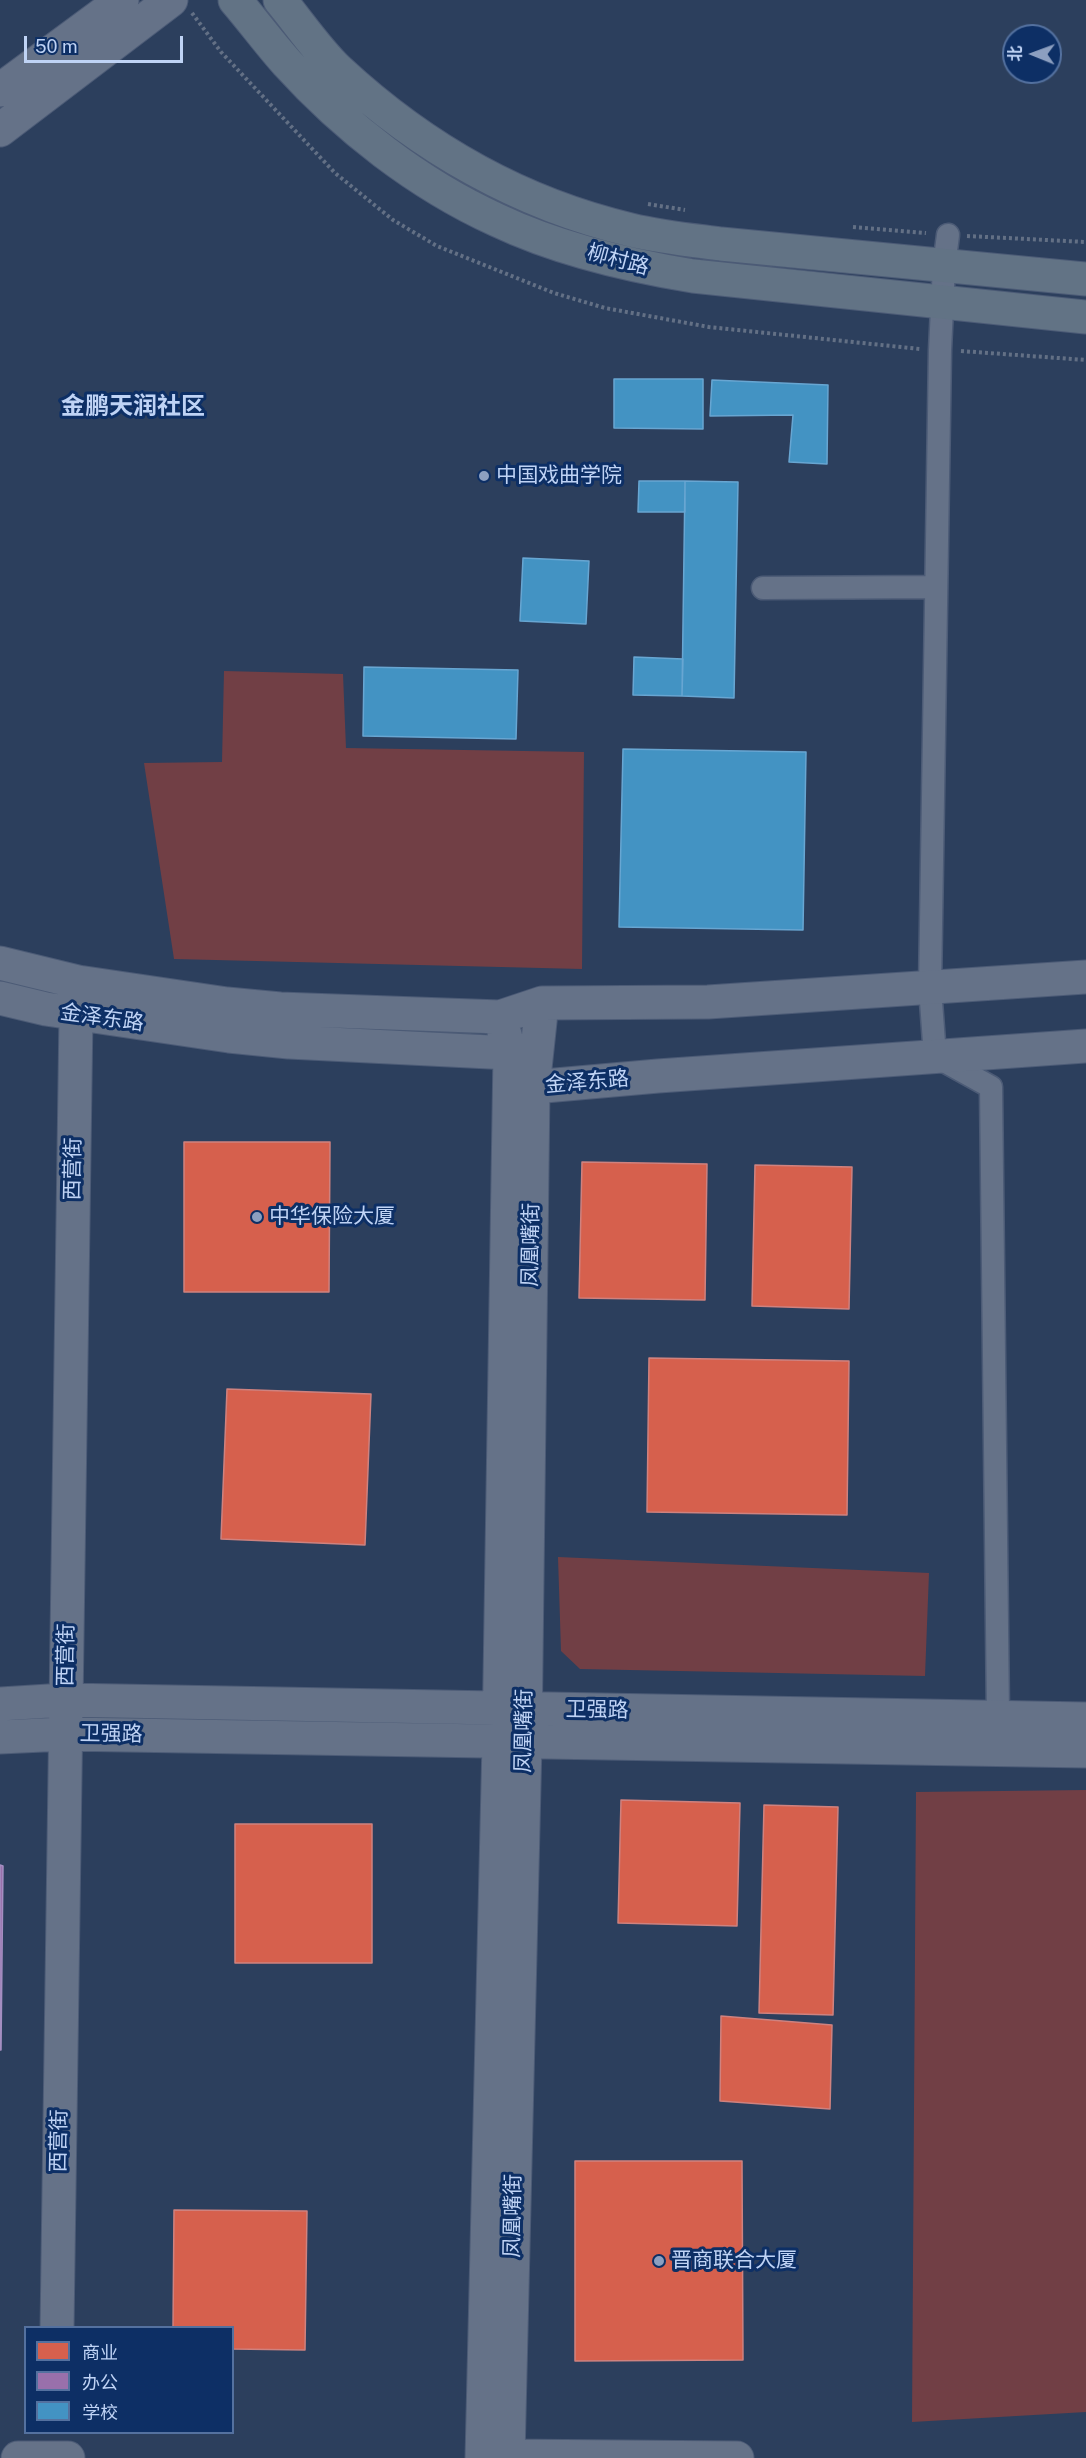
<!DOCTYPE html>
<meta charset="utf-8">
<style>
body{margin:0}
#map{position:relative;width:1086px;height:2458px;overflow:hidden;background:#2c3f5d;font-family:"Public Sans","Noto Sans SC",sans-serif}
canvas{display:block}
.legend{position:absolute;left:24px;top:2326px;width:210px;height:108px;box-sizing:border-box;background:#0d2f65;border:2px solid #54719f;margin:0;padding:8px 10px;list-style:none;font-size:18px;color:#bfd3f5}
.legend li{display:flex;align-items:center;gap:12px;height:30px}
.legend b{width:30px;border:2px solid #54719f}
.north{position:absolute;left:1002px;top:24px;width:60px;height:60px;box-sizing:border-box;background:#0d2f65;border:2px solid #54719f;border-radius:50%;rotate:271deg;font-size:16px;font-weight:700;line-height:24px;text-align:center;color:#bfd3f5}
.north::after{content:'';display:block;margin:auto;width:21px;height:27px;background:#8c9fc0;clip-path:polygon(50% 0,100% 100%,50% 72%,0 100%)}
.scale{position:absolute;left:24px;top:36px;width:159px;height:27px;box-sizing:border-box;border:3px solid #bfd3f5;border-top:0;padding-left:8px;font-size:18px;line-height:21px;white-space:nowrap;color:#bfd3f5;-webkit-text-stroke:4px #0d2f65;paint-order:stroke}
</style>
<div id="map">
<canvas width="1086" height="2458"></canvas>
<ul class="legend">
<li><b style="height:16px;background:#d6604d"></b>商业</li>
<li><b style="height:16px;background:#9970ab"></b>办公</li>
<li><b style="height:16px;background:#4393c3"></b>学校</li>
</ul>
<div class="north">北</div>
<div class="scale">50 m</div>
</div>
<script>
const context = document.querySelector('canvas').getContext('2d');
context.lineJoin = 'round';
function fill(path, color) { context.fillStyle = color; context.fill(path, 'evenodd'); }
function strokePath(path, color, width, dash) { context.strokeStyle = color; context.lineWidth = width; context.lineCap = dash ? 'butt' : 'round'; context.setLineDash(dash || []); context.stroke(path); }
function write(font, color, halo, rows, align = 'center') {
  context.font = font + ' "Public Sans","Noto Sans SC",sans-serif'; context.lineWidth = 6; context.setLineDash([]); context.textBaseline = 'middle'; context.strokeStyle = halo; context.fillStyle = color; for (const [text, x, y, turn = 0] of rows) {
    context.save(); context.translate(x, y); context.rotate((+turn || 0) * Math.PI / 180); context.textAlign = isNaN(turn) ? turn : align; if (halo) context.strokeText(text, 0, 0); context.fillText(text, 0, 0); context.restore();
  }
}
const green = new Path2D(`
 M224,671l119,3 3,74 238,4 -2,217 -408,-10 -30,-196 78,-1z
 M558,1557l371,16 -4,103 -345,-7 -19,-18z
 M1086,1790v622l-174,10 4,-630z`);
const shops = new Path2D(`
 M184,1142h146l-1,150h-145z
 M582,1162l125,2 -2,136 -126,-2z
 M755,1165l97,2 -3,142 -97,-3z
 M649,1358l200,3 -2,154 -200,-3z
 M227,1389l144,5 -6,151 -144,-6z
 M621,1800l119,3 -3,123 -119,-3z
 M764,1805l74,2 -5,208 -74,-2z
 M235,1824h137v139h-137z
 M721,2016l111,9 -2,84 -110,-8z
 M575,2161h167l1,199 -168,1z
 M174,2210l133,1 -2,139 -73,-1v-21h-59z`);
const offices = new Path2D(`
 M0,1865l3,1 -2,184h-1z`);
const schools = new Path2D(`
 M614,379h89v50l-89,-1z
 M712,380l116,5 -1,79 -38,-2 4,-47 -83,1z
 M639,481h46v31h-47z
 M685,481l53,1 -4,216 -52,-2z
 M523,558l66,3 -3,63 -66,-3z
 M634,657l49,2 -1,37 -49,-1z
 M364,667l154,3 -2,69 -153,-3z
 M623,749l183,3 -3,178 -184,-3z`);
const path = new Path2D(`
 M192,13l29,39 114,121 58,47 44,26 117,47 51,15 104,19 211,22
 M648,204l37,6
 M853,227l73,6
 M967,236l119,6
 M961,351l125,9`);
const street = new Path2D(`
 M948,235l-4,31 -4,84 -10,638 5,68 56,31 7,629
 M763,588l172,-1`);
const secondary = new Path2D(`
 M0,90l122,-90
 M0,130l171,-130
 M0,963l78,19 149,22 53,5 220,8 42,-14 166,-1 378,-25
 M0,998l46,11 183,27 60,6 221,11 23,34 125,-11 428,-30
 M0,1704l65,-4 1021,19
 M0,1737l65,-3 1021,17
 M57,2328l19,-1314 2,-32
 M18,2458h50
 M482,2458l17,-716 11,-689 -10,-36
 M496,2458l12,-2 229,2
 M508,2458l17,-715 8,-656 9,-84`);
const primary = new Path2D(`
 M235,0c18,21 34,43 52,63 58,64 131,121 210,157 61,29 129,45 196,56l393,41
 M280,0c19,23 37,50 58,70 83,77 182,134 293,160 29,7 59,10 90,14l365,35`);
const markers = [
 [484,476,6,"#8c9fc0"],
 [257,1217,6,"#8c9fc0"],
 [659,2261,6,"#8c9fc0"]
];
const streetNames = [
 ["柳村路",618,260,15],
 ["金泽东路",102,1018,8],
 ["金泽东路",587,1082,-5],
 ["西营街",73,1169,-89],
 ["凤凰嘴街",531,1245,-89],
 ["西营街",66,1655,-89],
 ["卫强路",597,1710,1],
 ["凤凰嘴街",524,1731,-89],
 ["卫强路",111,1734,1],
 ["西营街",59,2141,-89],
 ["凤凰嘴街",513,2216,-89]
];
const poiNames = [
 ["中国戏曲学院",496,476],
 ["中华保险大厦",269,1217],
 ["晋商联合大厦",671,2261]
];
const quarterNames = [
 ["金鹏天润社区",133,407]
];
fill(green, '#713f45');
fill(shops, '#d6604d');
strokePath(shops, '#cf827f', 1.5);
fill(offices, '#9970ab');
strokePath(offices, '#a48ec1', 1.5);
fill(schools, '#4393c3');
strokePath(schools, '#68a6d2', 1.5);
strokePath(street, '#4c5b76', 25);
strokePath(secondary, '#4c5b76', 35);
strokePath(primary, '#4c5b76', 35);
strokePath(path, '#637085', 4, [3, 3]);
strokePath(street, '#657288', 22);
strokePath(secondary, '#657288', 33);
strokePath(primary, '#627385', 33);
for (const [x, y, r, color] of markers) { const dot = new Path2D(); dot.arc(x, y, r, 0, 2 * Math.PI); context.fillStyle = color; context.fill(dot); strokePath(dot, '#0d2f65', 2); }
write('21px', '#bfd3f5', '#0d2f65', streetNames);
write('21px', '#bfd3f5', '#0d2f65', poiNames, 'left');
write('bold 24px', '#bfd3f5', '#0d2f65', quarterNames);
</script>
